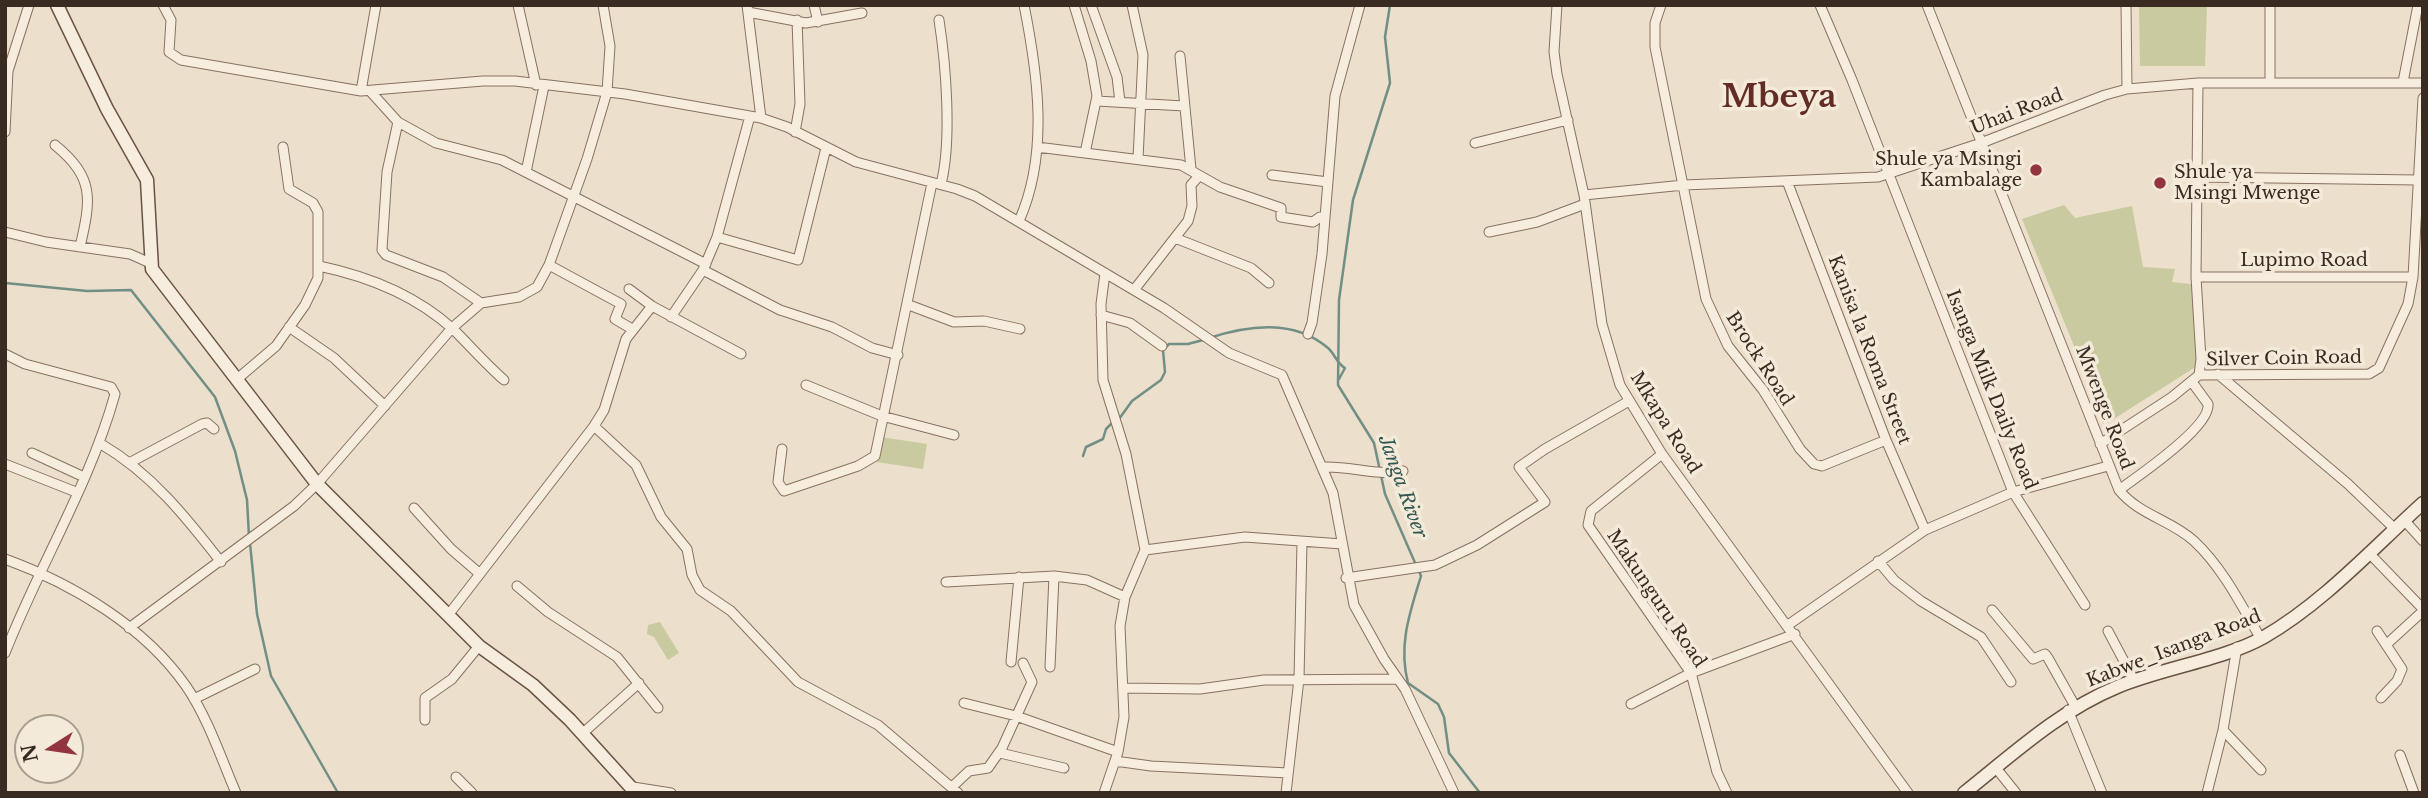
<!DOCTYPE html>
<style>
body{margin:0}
#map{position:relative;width:2428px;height:798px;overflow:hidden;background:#ecdfcb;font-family:"Libre Baskerville",serif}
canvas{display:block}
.frame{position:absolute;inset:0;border:7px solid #392b22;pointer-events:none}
.north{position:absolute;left:14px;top:714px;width:70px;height:70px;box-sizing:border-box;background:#f4eada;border:2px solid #a99e90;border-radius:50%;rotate:258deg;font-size:19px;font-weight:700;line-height:28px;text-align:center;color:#392b22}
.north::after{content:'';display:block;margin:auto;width:24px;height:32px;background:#92353f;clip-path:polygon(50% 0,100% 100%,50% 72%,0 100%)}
</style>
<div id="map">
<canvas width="2428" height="798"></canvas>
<div class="frame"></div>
<div class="north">N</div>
</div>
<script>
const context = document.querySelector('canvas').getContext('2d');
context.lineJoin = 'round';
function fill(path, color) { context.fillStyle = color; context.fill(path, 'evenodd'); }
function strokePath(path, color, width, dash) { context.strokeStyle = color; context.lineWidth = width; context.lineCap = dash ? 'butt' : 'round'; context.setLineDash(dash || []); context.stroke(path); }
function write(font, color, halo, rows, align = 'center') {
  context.font = font + ' "Libre Baskerville",serif'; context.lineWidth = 7; context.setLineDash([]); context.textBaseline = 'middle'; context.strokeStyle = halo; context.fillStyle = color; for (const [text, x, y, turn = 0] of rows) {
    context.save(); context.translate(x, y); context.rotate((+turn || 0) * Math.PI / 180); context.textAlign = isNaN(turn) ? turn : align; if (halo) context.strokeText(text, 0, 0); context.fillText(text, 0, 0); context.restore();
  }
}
const green = new Path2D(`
 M2139,5h68l-2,61h-65z
 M2064,205l11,13 57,-12 11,61 32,2 -3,13 27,3 1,79 -94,60 -84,-205z
 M881,437l46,7 -4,25 -46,-7z
 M660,622l19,31 -11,7 -14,-23 -7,-3 1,-9z`);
const stream = new Path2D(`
 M1390,5l-5,32 5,46 -37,117 -14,100 -1,85 36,58 11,51 31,71
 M5,283l82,8 44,-1 84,107 20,54 12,49 2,36
 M1209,338c40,-13 85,-19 119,10 7,6 9,16 17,20l-6,11
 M1119,419l13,-18 29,-21 4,-8 -2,-22 6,-6h19l15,-4
 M1083,456l3,-9 17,-8 3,-10 7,-7
 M250,543l7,71 14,62 67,117
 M1419,571l2,5c-11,36 -23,69 -13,107l30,21 6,13 5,36 31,40`);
const street = new Path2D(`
 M163,5l8,15 -2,32 12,8 180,31 122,-10h32l110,13 136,24 26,9 69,35 101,27 18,7 189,112 65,45 53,22 51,118 21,112 30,54 21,30 49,104
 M518,5l18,80
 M747,5l14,113
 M814,5l4,17
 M1074,5l17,56 6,35 -12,57
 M1091,5l26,72 3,25
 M1132,5l11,50 -5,104
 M1557,5l-3,47 3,22 27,121 18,129 18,61 42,69 246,339
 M1661,5l-6,18v24l51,252 22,47 35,44 37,59 14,15 8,2 64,-26
 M1820,5l32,75 161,412 72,113
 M1927,5l192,485c20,25 52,30 75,51 29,27 47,64 67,98
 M2126,5l1,84
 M748,12l58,11 56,-10
 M939,20c7,45 13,121 2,164
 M1180,56l11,113
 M2270,82v-77
 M2403,82l15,-77
 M2198,83l-2,194 5,82 -2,16
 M361,91l15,-86
 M370,91l28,31 38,21 66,17 204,104
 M1097,101l87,5
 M398,122l-11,50 -5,78 4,5 57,22 38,26
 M5,132l3,-61 21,-66
 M795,132l5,-28 -3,-84
 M1475,143l93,-23
 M55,145c40,33 36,54 25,102
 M1037,147l144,18 39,22 61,21v9l32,5 7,-5h5
 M526,172l18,-86
 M1272,175l56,7
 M2198,177l220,3
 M1787,181l99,259 39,90
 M1584,195l100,-10 194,-8 103,-34 124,-48 22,-6 71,-6h225
 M1019,221c30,-67 19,-146 5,-216
 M5,232l41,10 84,12 20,9
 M1489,232l48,-10 48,-18
 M717,237l81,23 28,-112
 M1175,238l76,30 18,15
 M549,265l72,39 -6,15 17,10
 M319,266c48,10 98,30 135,64 17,17 32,34 50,50
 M703,270l77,40 52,17 40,21 26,7
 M2196,277h217
 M629,289l23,17 89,48
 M1134,290l54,-69 4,-15 -1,-21 8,-9
 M909,305l45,17 30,-1 36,8
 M1101,315l29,8 32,23
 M671,317l32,-47 14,-33 33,-121
 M289,327l45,31 51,48
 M1308,334l4,-11 10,-69 13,-158 25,-91
 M5,354l20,10 86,23 4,7c-25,90 -76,172 -110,259
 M2218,374l130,110 47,45
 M236,380l40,-34 29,-41 13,-27v-66l-5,-9 -24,-14 -6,-42
 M806,385l76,31 72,19
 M594,426l42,39 25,52 26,32 5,26 8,15 31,21 67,71 80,43 80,68
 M101,444c50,29 85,73 120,118
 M2100,444l72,-47 27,-22 170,-1 10,-6 29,-64 5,-27 10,-179
 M782,449l-4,33 6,9 74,-25 17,-10 57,-273
 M32,453l52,24
 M1662,454l-71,57 -3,14 103,148 26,99 10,21
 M131,462l71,-38 5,-1 7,6
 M5,464l71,28
 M1324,467c27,-1 53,9 79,4
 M2119,490c19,-14 92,-63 89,-86l-16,-22
 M414,508l37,41 29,25
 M2404,520l19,21
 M1145,550l100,-13 97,7
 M2369,553l54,56
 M5,559c68,25 139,67 181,127 22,32 35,72 50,107
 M1878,561l16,19 27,21 60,36 30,45
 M1346,578l89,-13 42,-20 68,-43 -26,-35 26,-18 84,-48
 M946,582l108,-6 33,4 38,17
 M517,586l31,26 69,45 41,51
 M1992,610l41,49 12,-5 3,4 27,48
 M449,614l145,-188 10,-16 22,-71 26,-33
 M1788,625l137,-95 88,-38 95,-26
 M129,628l165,-122 23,-22 135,-156 29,-25 38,-6 18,-10 12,-22 38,-106 20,-67 3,-46 -7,-41
 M2108,631l26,49
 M2377,631l25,38 -5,12 -16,17
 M2388,643l35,-32
 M1011,662l8,-85
 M1050,667l4,-91
 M1123,688l77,1 64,-9 134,-1
 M194,699l61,-30
 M964,703l52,13 102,36
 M1631,704l60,-31 104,-39
 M2068,710l34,83
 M425,720v-22l27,-19 27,-33
 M2223,730l38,40
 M583,733l56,-50
 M1000,753l64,15
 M2400,755l14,38
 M1115,761l36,5 137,7
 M1996,768l20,25
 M456,777l16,16
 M633,787l38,6
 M952,787l17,-16 19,-3 14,-20 30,-66 -9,-19
 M1104,793l14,-41 6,-35 -4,-91 5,-29 20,-47 -19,-96 -23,-74 -2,-76 4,-31
 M1286,793l13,-114 3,-137
 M2207,793l16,-63 14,-83`);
const secondary = new Path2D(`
 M57,5l50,104 40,71 5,89 165,215 162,162 54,39 37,35 66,73
 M1964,793c49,-39 95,-82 153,-106 45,-19 106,-27 147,-50 59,-34 108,-88 159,-134`);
const markers = [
 [2036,170,7,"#92353f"],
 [2160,183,7,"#92353f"]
];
const streetNames = [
 ["Uhai Road",2017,112,-21],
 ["Lupimo Road",2304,261],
 ["Kanisa la Roma Street",1869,350,69],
 ["Brock Road",1759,359,57],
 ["Silver Coin Road",2284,359,-1],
 ["Isanga Milk Daily Road",1991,390,68],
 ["Mwenge Road",2104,408,69],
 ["Mkapa Road",1665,423,58],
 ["Makunguru Road",1656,599,56],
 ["Kabwe_Isanga Road",2174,649,-21]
];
const poiNames = [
 ["Shule ya Msingi",2022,160],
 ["Kambalage",2022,181],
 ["Shule ya",2174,173,"left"],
 ["Msingi Mwenge",2174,194,"left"]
];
const waterNames = [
 ["Janga River",1402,487,70]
];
const townNames = [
 ["Mbeya",1779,98]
];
fill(green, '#c9ca9f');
strokePath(stream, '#728f85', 2.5);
strokePath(street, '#887160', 11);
strokePath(secondary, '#6a5343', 15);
strokePath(street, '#f7edde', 9);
strokePath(secondary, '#f7edde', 12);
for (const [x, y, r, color] of markers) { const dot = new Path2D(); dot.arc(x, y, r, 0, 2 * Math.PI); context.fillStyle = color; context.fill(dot); strokePath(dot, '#f4eada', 2.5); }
write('18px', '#392b22', '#f4eada', streetNames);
write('18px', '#392b22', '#f4eada', poiNames, 'right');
write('italic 19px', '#335852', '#f4eada', waterNames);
write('bold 32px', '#632c25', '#f4eada', townNames);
</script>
